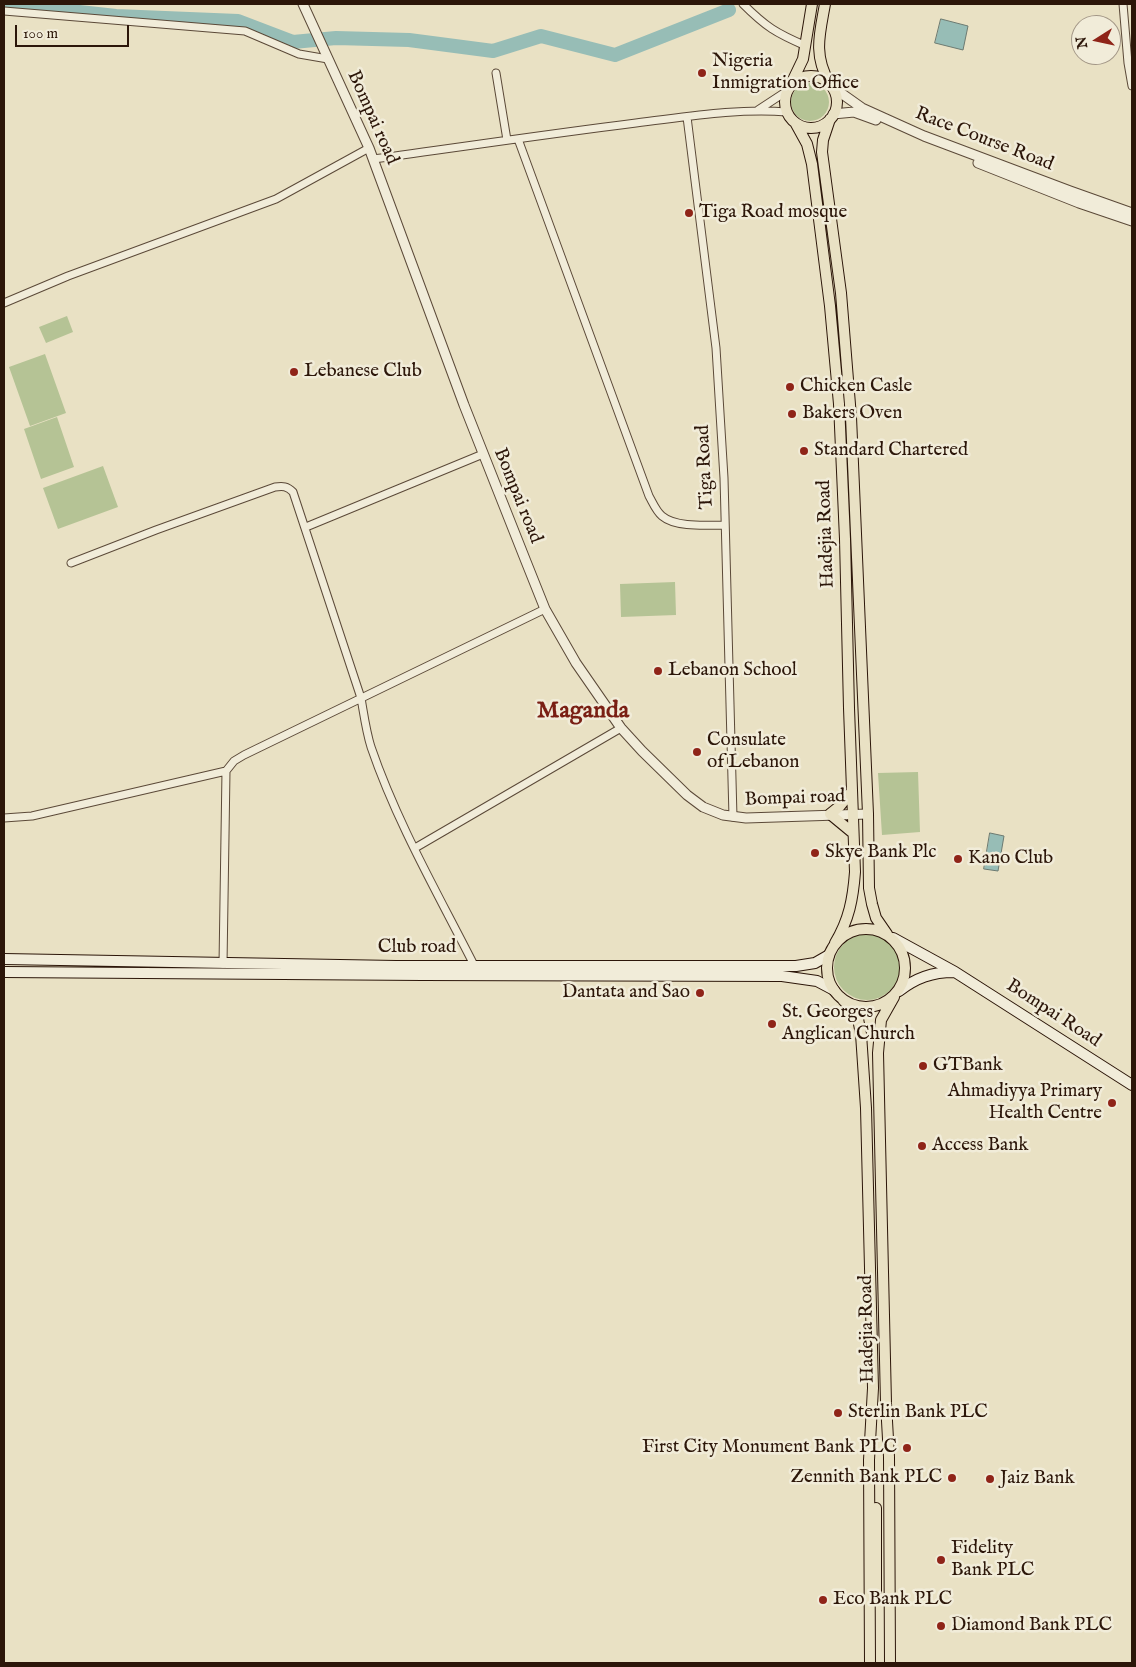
<!DOCTYPE html>
<style>
body{margin:0}
#map{position:relative;width:1136px;height:1667px;overflow:hidden;background:#e9e1c4;font-family:"IM FELL English",serif}
canvas{display:block}
.frame{position:absolute;inset:0;border:5px solid #2c1609;pointer-events:none}
.north{position:absolute;left:1071px;top:15px;width:50px;height:50px;box-sizing:border-box;background:#f1ecd9;border:1px solid #a29686;border-radius:50%;rotate:260deg;font-size:14px;font-weight:700;line-height:20px;text-align:center;color:#2c1609}
.north::after{content:'';display:block;margin:auto;width:18px;height:22px;background:#8f2418;clip-path:polygon(50% 0,100% 100%,50% 72%,0 100%)}
.scale{position:absolute;left:15px;top:25px;width:114px;height:22px;box-sizing:border-box;border:2px solid #2c1609;border-top:0;padding-left:6px;font-size:15px;line-height:18px;white-space:nowrap;color:#2c1609;-webkit-text-stroke:4px #f1ecd9;paint-order:stroke}
</style>
<div id="map">
<canvas width="1136" height="1667"></canvas>
<div class="frame"></div>
<div class="north">N</div>
<div class="scale">100 m</div>
</div>
<script>
const context = document.querySelector('canvas').getContext('2d');
context.lineJoin = 'round';
function fill(path, color) { context.fillStyle = color; context.fill(path, 'evenodd'); }
function strokePath(path, color, width, dash) { context.strokeStyle = color; context.lineWidth = width; context.lineCap = dash ? 'butt' : 'round'; context.setLineDash(dash || []); context.stroke(path); }
function write(font, color, halo, rows, align = 'center') {
  context.font = font + ' "IM FELL English",serif'; context.lineWidth = 5; context.setLineDash([]); context.textBaseline = 'middle'; context.strokeStyle = halo; context.fillStyle = color; for (const [text, x, y, turn = 0] of rows) {
    context.save(); context.translate(x, y); context.rotate((+turn || 0) * Math.PI / 180); context.textAlign = isNaN(turn) ? turn : align; if (halo) context.strokeText(text, 0, 0); context.fillText(text, 0, 0); context.restore();
  }
}
const green = new Path2D(`
 M791 102a19 19 0 1 1 38 0a19 19 0 1 1-38 0Z
 M67,316l6,16 -27,11 -7,-16z
 M45,354l21,59 -36,13 -21,-59z
 M57,417l17,50 -33,12 -17,-50z
 M103,466l15,41 -60,22 -15,-41z
 M675,582l1,33 -55,2 -1,-33z
 M918,772l2,60 -38,3 -4,-62z
 M834 967a33 33 0 1 1 66 0a33 33 0 1 1-66 0Z`);
const water = new Path2D(`
 M941,19l27,7 -5,24 -28,-7z
 M990,833l14,3 -6,35 -14,-2z`);
const river = new Path2D(`
 M4,7l48,2 64,7 122,5 55,21 43,-4 73,2 84,11 48,-15 74,19 114,-45`);
const minor = new Path2D(`
 M743,4c23,23 33,29 63,42
 M1123,4l5,59 4,23
 M4,11l241,20 54,23 29,5
 M496,73l11,67
 M758,110l29,-19
 M687,117l29,231 8,130 9,339
 M518,139l131,357c4,7 7,15 13,20 14,12 46,9 63,9
 M373,159c88,-12 175,-25 263,-36 50,-6 101,-15 151,-11
 M4,303l64,-27 208,-77 93,-51
 M306,527l177,-73
 M71,563l85,-33 119,-43c8,-1 12,-1 18,5l68,206c3,17 5,33 10,49 26,76 67,147 103,218
 M4,818l28,-2 194,-45 8,-10 10,-6 301,-146
 M415,848l206,-120
 M223,964l3,-193`);
const tertiary = new Path2D(`
 M303,4l66,144 95,257 61,154 20,50 31,54 45,65 21,23 45,44 16,12 20,8 23,3 122,-4
 M831,86l31,22 62,28 146,55 62,22
 M833,114l21,-2 22,8
 M978,163l101,40 53,18`);
const secondary = new Path2D(`
 M893,938l62,34 177,113
 M4,959l392,7h400l19,-3 14,-8
 M4,972l419,3 359,1 35,5 17,9
 M899,991c17,-13 33,-19 55,-19`);
const primary = new Path2D(`
 M825,4c-5,29 -12,50 4,78
 M785 102a26 26 0 1 1 52 0a26 26 0 1 1-52 0Z
 M791,84l12,-25 9,-55
 M830,119l-7,21 -1,12 19,141 10,124 17,397 1,74 3,16 4,14 11,16
 M796,124l11,20 5,20 18,142 9,98 6,135 4,169 6,164c-2,27 -6,48 -20,71
 M852,791l-12,15 -10,8 23,19
 M827 968a39 39 0 1 1 78 0a39 39 0 1 1-78 0Z
 M843,1000l9,9 6,10 3,15 5,74 7,280 -4,72 1,203
 M876,1508v83
 M890,1663l-1,-206 -3,-54 -8,-350 3,-33 13,-23`);
const markers = [
 [702,73,5,"#8f2418"],
 [689,213,5,"#8f2418"],
 [294,372,5,"#8f2418"],
 [790,387,5,"#8f2418"],
 [792,414,5,"#8f2418"],
 [804,451,5,"#8f2418"],
 [658,671,5,"#8f2418"],
 [697,752,5,"#8f2418"],
 [815,853,5,"#8f2418"],
 [958,859,5,"#8f2418"],
 [700,993,5,"#8f2418"],
 [772,1024,5,"#8f2418"],
 [923,1066,5,"#8f2418"],
 [1112,1103,5,"#8f2418"],
 [922,1146,5,"#8f2418"],
 [838,1413,5,"#8f2418"],
 [907,1448,5,"#8f2418"],
 [952,1478,5,"#8f2418"],
 [990,1479,5,"#8f2418"],
 [941,1560,5,"#8f2418"],
 [823,1600,5,"#8f2418"],
 [941,1626,5,"#8f2418"]
];
const poiNames = [
 ["Nigeria",712,62],
 ["Inmigration Office",712,84],
 ["Tiga Road mosque",699,213],
 ["Lebanese Club",304,372],
 ["Chicken Casle",800,387],
 ["Bakers Oven",802,414],
 ["Standard Chartered",814,451],
 ["Lebanon School",668,671],
 ["Consulate",707,741],
 ["of Lebanon",707,763],
 ["Skye Bank Plc",825,853],
 ["Kano Club",968,859],
 ["Dantata and Sao",690,993,"right"],
 ["St. Georges",782,1013],
 ["Anglican Church",782,1035],
 ["GTBank",933,1066],
 ["Ahmadiyya Primary",1102,1092,"right"],
 ["Health Centre",1102,1114,"right"],
 ["Access Bank",932,1146],
 ["Sterlin Bank PLC",848,1413],
 ["First City Monument Bank PLC",897,1448,"right"],
 ["Zennith Bank PLC",942,1478,"right"],
 ["Jaiz Bank",1000,1479],
 ["Fidelity",951,1549],
 ["Bank PLC",951,1571],
 ["Eco Bank PLC",833,1600],
 ["Diamond Bank PLC",951,1626]
];
const streetNames = [
 ["Bompai road",372,118,66],
 ["Race Course Road",984,140,21],
 ["Tiga Road",706,467,-93],
 ["Bompai road",517,496,68],
 ["Hadejia Road",827,534,-92],
 ["Bompai road",795,799,-2],
 ["Club road",417,948],
 ["Bompai Road",1053,1014,33],
 ["Hadejia Road",868,1329,-91]
];
const districtNames = [
 ["Maganda",583,712]
];
fill(green, '#b5c395');
fill(water, '#97bdb6');
strokePath(water, '#6c7a71', 1);
strokePath(river, '#97bdb6', 14);
strokePath(minor, '#5b4938', 9);
strokePath(tertiary, '#5b4938', 11);
strokePath(secondary, '#2c1609', 12);
strokePath(primary, '#2c1609', 12);
strokePath(minor, '#f1ecd9', 7);
strokePath(tertiary, '#f1ecd9', 9);
strokePath(secondary, '#f1ecd9', 10);
strokePath(primary, '#e9e1c4', 10);
for (const [x, y, r, color] of markers) { const dot = new Path2D(); dot.arc(x, y, r, 0, 2 * Math.PI); context.fillStyle = color; context.fill(dot); strokePath(dot, '#f1ecd9', 2); }
write('19px', '#2c1609', '#f1ecd9', poiNames, 'left');
write('19px', '#2c1609', '#f1ecd9', streetNames);
write('bold 24px', '#7a1f14', '#f1ecd9', districtNames);
</script>
